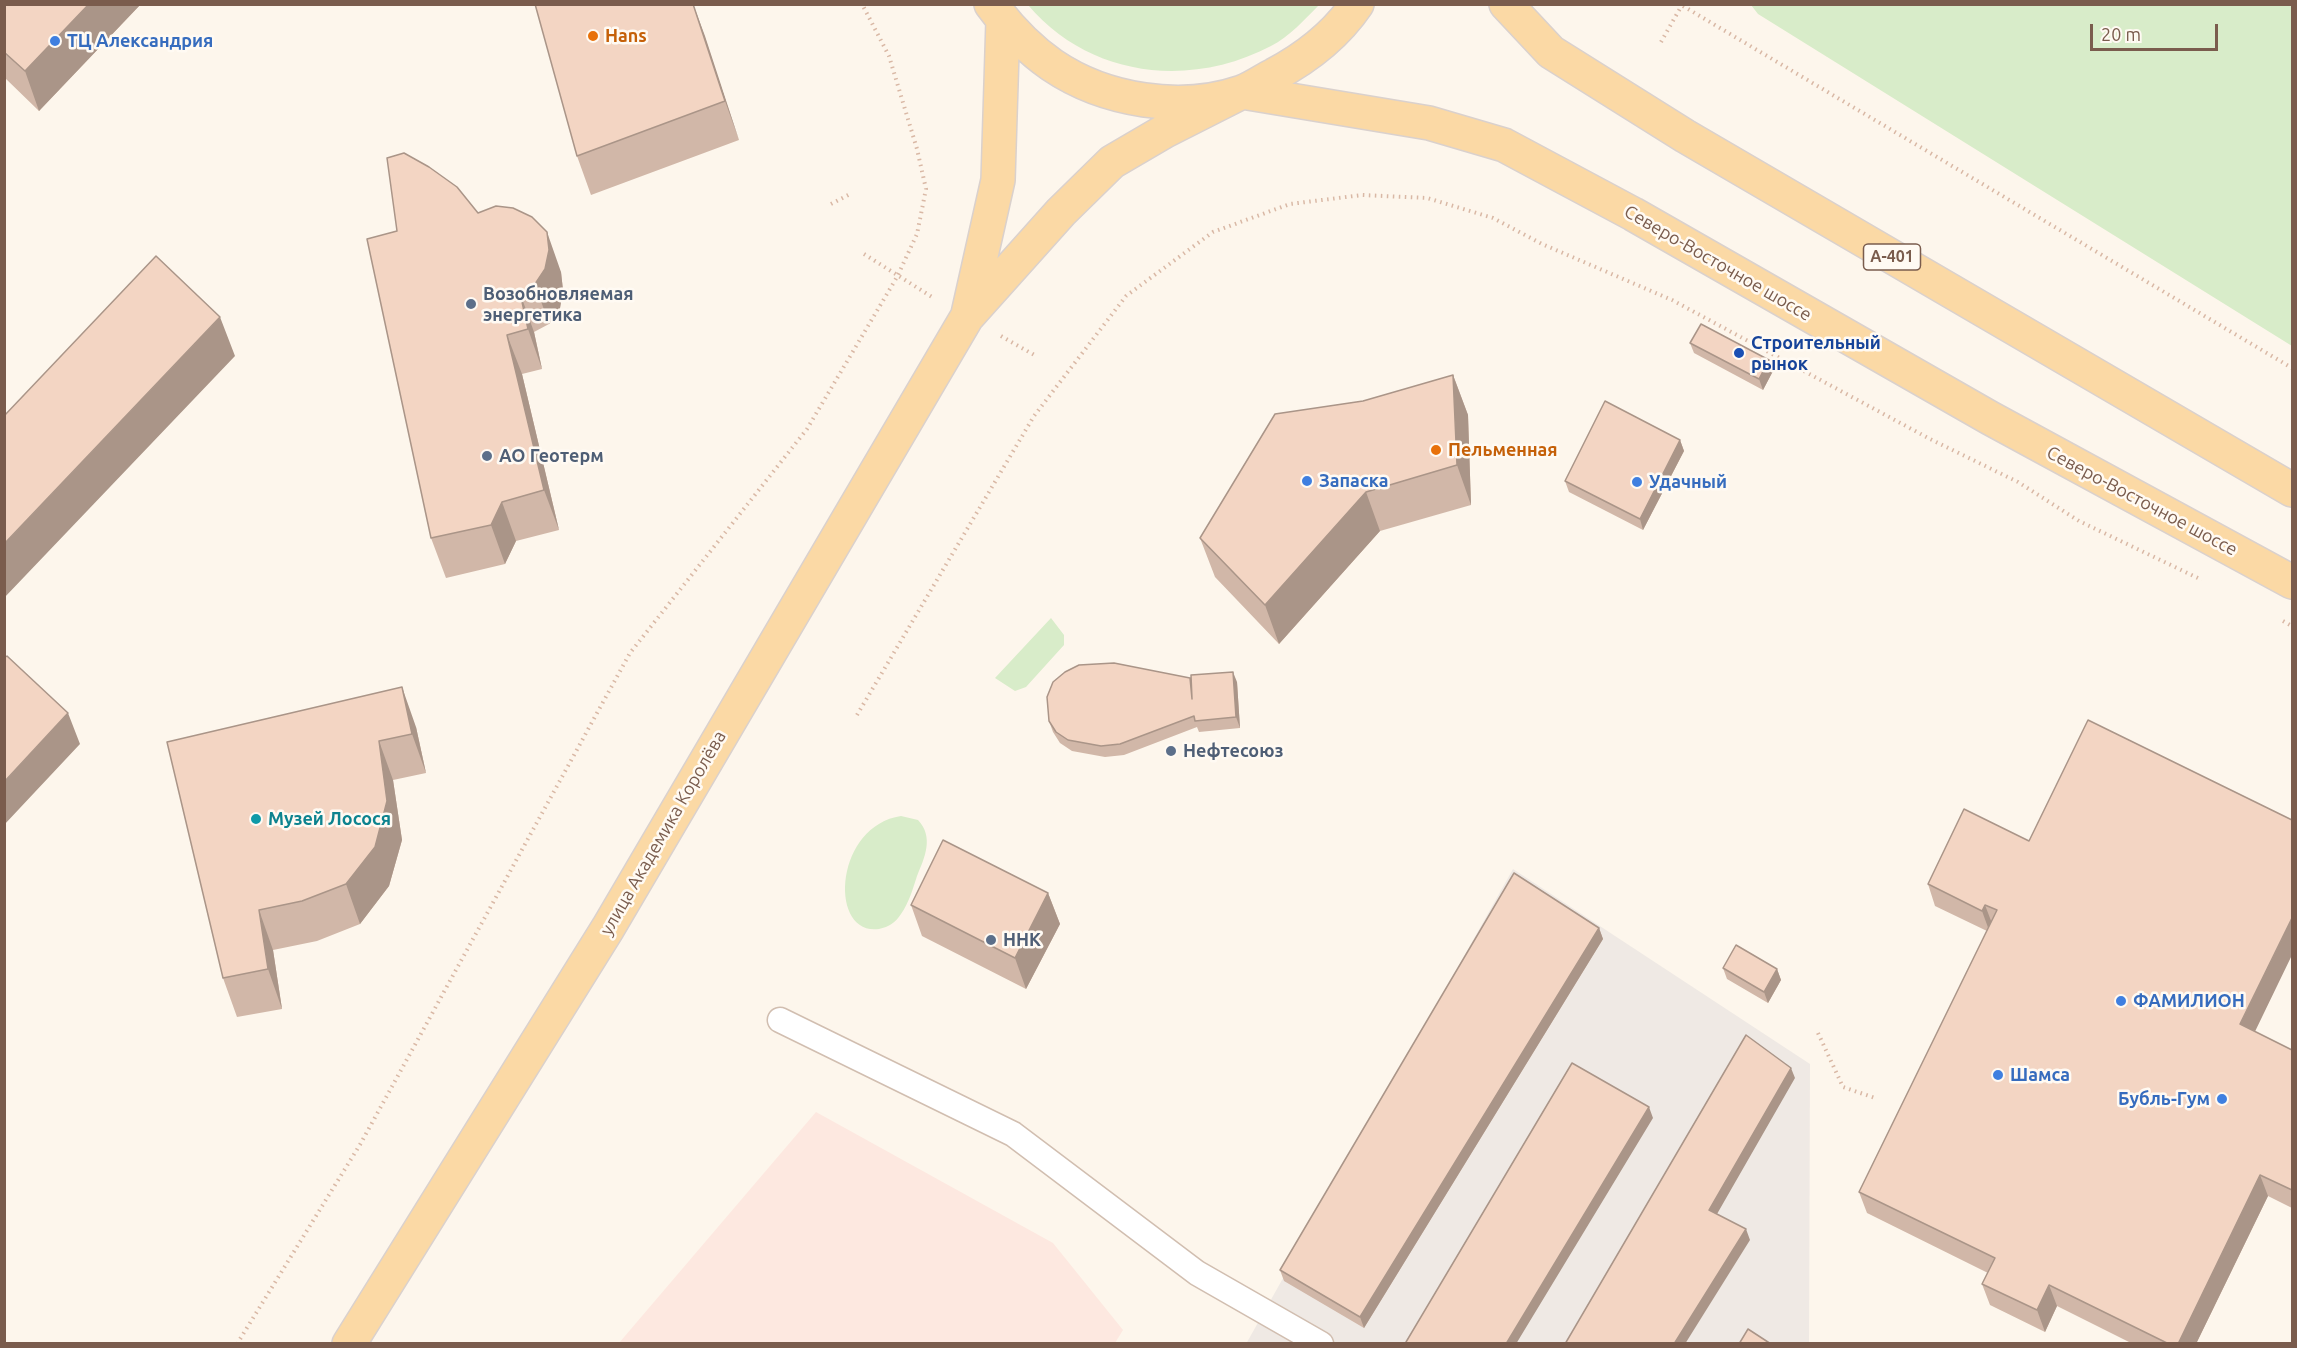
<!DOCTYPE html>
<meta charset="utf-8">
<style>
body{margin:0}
#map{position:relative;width:2297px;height:1348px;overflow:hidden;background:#fdf6ec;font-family:Ubuntu,sans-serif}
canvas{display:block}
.frame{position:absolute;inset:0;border:6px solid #7a5c4d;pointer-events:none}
.scale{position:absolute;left:2090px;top:24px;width:128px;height:27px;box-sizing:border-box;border:3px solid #7a5c4d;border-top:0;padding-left:8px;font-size:18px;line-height:21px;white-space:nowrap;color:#7a5c4d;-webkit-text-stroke:4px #fffaf3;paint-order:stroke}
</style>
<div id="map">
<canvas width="2297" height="1348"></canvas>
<div class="frame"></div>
<div class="scale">20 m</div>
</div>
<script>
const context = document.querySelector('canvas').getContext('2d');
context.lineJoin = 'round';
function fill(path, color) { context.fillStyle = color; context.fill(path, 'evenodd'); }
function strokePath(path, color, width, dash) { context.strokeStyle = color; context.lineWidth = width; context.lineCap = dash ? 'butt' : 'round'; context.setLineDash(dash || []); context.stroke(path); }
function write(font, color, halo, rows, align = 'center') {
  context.font = font + ' Ubuntu,sans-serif'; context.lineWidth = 5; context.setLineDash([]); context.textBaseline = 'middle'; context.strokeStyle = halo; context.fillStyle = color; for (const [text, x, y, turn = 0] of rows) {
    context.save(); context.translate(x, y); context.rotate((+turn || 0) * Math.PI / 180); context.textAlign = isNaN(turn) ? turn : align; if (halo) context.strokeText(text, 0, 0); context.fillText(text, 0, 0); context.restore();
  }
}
const commercial = new Path2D(`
 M816,1112l237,131 70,87 -8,13h-496z`);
const industrial = new Path2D(`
 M1513,869l297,195 -1,279 -563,1z`);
const green = new Path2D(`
 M1028,5h291c-14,14 -30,32 -48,41 -82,43 -182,31 -243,-41z
 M1751,5h541v341l-534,-332z
 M1051,618l13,17v10l-38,42 -11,4 -20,-13z
 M901,816l17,4c16,17 7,37 -1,56 -4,12 -8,27 -16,38 -5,8 -12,13 -22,15 -51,7 -45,-103 22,-113z`);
const path = new Path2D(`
 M1683,6l609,362
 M1661,42l21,-37
 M831,204l19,-10
 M864,254l68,43
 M1001,336l35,20
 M2283,621l9,5
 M857,715l177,-299 92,-120 87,-64 77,-28 72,-9 65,3 66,20 49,26 130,56 258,139 88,43 61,39 123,59
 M1818,1033l25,54 32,11
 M237,1344l124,-201 269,-490 177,-224 90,-152 20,-43 9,-45 -9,-40 -28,-93 -27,-52`);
const lane = new Path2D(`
 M780,1020l233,114 184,139 124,71`);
const primary = new Path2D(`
 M991,4c17,23 38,45 61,61 53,36 129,48 190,27 11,-4 22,-12 32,-17 32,-17 62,-40 83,-71
 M1506,4l45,48 134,84 607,354
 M1242,92l187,31 75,22 129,69 357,204 302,164
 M968,314l30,-134 5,-160
 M349,1344l259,-416 359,-611 94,-105 51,-50 53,-31 77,-39`);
const wall = new Path2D(`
 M4,4h137l-102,107 -35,-34z
 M693,4l46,136 -148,55 -14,-39z
 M478,213l83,59 2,18 -3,18 -11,16 -15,8 8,37 -20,5 37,156 -43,11 -11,23 -59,14 -15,-40z
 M1690,343l83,28 -10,19 -69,-37z
 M1453,375l15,40 3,90 -91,26 -101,113 -64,-67 -15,-39 163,-137z
 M1680,440l4,11 -41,79 -74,-38 -4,-11z
 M1191,682h46l3,46 -41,4 -2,-5 -73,28 -19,2 -33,-6 -12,-8 -7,-11 -4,-11z
 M416,727l10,46 -33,7 9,60 -13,46 -29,38 -43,17 -44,9 9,59 -45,8 -14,-39 -56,-236z
 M1964,809l291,223 37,18v158l-24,-12 -72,148h-63l-76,-38 -12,26 -55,-27 -8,-21 6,-11 -121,-60 -8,-21 128,-261 -52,-25 -7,-22z
 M1048,893l12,31 -34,65 -104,-53 -11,-31z
 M1599,928l4,11 -239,389 -80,-47 -4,-11z
 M1723,968l54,1 4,11 -13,23 -41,-24z`);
const shadedWall = new Path2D(`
 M89,4h52l-102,107 -14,-40z
 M693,4l12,32 34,104 -14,-39z
 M547,232l14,40 2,18 -3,18 -11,16 -14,-40z
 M520,293l14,39 8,37 -14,-40z
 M220,317l15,39 -231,242v-54z
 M507,335l15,39 37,156 -15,-40z
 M1769,360l4,11 -10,19 -4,-11z
 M1453,375l15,40 3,90 -14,-40z
 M1680,440l4,11 -41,79 -3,-11z
 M1366,492l14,39 -101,113 -14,-39z
 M502,502l14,39 -11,23 -14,-39z
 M1233,672l4,10 3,46 -4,-11z
 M402,687l14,40 10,46 -14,-39z
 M68,713l12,31 -76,81v-43z
 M379,741l14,39 9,60 -13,46 -29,38 -14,-40z
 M1048,893l12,31 -34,65 -11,-31z
 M1985,905l8,21 -3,7 -8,-22z
 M259,910l14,40 9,59 -14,-40z
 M2292,918v37l-44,91 -8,-22z
 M1599,928l4,11 -239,389 -4,-11z
 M1777,969l4,11 -13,23 -4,-11z
 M1791,1068l4,10 -82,143 -4,-11z
 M1649,1107l4,11 -137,226h-10z
 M2260,1175l8,21 -72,148h-18z
 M1746,1229l4,11 -65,104h-11z
 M2049,1285l8,21 -12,26 -8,-22z`);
const building = new Path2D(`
 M4,4h85l-64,67 -21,-19z
 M535,4h158l32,97 -148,55z
 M404,153l25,14 28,20 21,26 18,-7 17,2 19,9 15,15 2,18 -4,19 -10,15 -15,9 8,36 -21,6 37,155 -42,12 -11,23 -60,13 -64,-299 30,-8 -10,-73z
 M156,256l64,61 -216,227v-128z
 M1701,324l68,36 -10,19 -69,-36z
 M1453,375l4,90 -91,27 -101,113 -65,-67 75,-124 88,-13z
 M1605,401l75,39 -40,79 -75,-38z
 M7,656l61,57 -64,69v-124z
 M1114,663l76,15 2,21 -1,-24 42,-3 3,45 -41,4 -1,-5 -74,28 -19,2 -33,-6 -12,-8 -7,-11 -2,-24 6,-15 12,-10 14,-7z
 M402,687l10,47 -33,7 8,60 -12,46 -29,37 -44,17 -43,9 9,59 -45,9 -56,-236z
 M2088,720l204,100v98l-52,106 52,26v140l-32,-15 -82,169h-9l-120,-59 -12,25 -55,-26 13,-26 -136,-66 138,-282 -12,-5 -3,6 -54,-27 36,-75 65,32z
 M943,840l105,53 -33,65 -104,-53z
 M1514,873l85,55 -239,389 -80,-47z
 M1736,945l41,24 -13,23 -41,-24z
 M1746,1035l45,33 -82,142 37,19 -72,115h-109z
 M1572,1063l77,44 -143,237h-97l-3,-2z
 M1748,1329l23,15h-32z`);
const markers = [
 [593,36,6,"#e8710a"],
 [55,41,6,"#3f7fe0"],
 [471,304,6,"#5c6f8a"],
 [1739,353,6,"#1a4fb4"],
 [1436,450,6,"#e8710a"],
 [487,456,6,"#5c6f8a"],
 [1307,481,6,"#3f7fe0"],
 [1637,482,6,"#3f7fe0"],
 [1171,751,6,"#5c6f8a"],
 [256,819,6,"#0f9aa8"],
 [991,940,6,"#5c6f8a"],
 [2121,1001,6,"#3f7fe0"],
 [1998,1075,6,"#3f7fe0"],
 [2222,1099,6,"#3f7fe0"]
];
const shields = [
 [1892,257,57]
];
const shieldNames = [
 ["А-401",1892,257]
];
const foodNames = [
 ["Hans",605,36],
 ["Пельменная",1448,450]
];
const shopNames = [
 ["ТЦ Александрия",67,41],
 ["Запаска",1319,481],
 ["Удачный",1649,482],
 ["ФАМИЛИОН",2133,1001],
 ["Шамса",2010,1075],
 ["Бубль-Гум",2210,1099,"right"]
];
const streetNames = [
 ["Северо-Восточное шоссе",1718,263,30],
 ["Северо-Восточное шоссе",2142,501,28],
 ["улица Академика Королёва",663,833,-60]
];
const serviceNames = [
 ["Возобновляемая",483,294],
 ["энергетика",483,315],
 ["АО Геотерм",499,456],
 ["Нефтесоюз",1183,751],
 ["ННК",1003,940]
];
const transitNames = [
 ["Строительный",1751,343],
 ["рынок",1751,364]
];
const cultureNames = [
 ["Музей Лосося",268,819]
];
fill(commercial, '#fde8e0');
fill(industrial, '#efe9e4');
fill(green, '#d8ecc9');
strokePath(lane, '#d1beb0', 27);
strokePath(primary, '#dad1cd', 36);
strokePath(path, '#d9b8a5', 4, [1.5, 4.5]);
strokePath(lane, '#fff', 24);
strokePath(primary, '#fbd9a5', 33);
fill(wall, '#d1b7a8');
fill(shadedWall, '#aa9588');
fill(building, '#f3d5c3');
strokePath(building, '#aa9588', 1.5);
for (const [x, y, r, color] of markers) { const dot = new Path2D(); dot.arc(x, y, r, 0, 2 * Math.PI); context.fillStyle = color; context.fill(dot); strokePath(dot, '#fffaf3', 2); }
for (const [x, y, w] of shields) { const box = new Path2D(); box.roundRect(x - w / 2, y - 13, w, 26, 4.5); context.fillStyle = '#fffaf3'; context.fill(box); strokePath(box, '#7a5c4d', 1.5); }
write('bold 16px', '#7a5c4d', null, shieldNames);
write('bold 18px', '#c56008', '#fffaf3', foodNames, 'left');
write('bold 18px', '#366cbe', '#fffaf3', shopNames, 'left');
write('18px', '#7a5c4d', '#fffaf3', streetNames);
write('bold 18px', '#4e5e75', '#fffaf3', serviceNames, 'left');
write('bold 18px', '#164399', '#fffaf3', transitNames, 'left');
write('bold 18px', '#0d838f', '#fffaf3', cultureNames, 'left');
</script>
